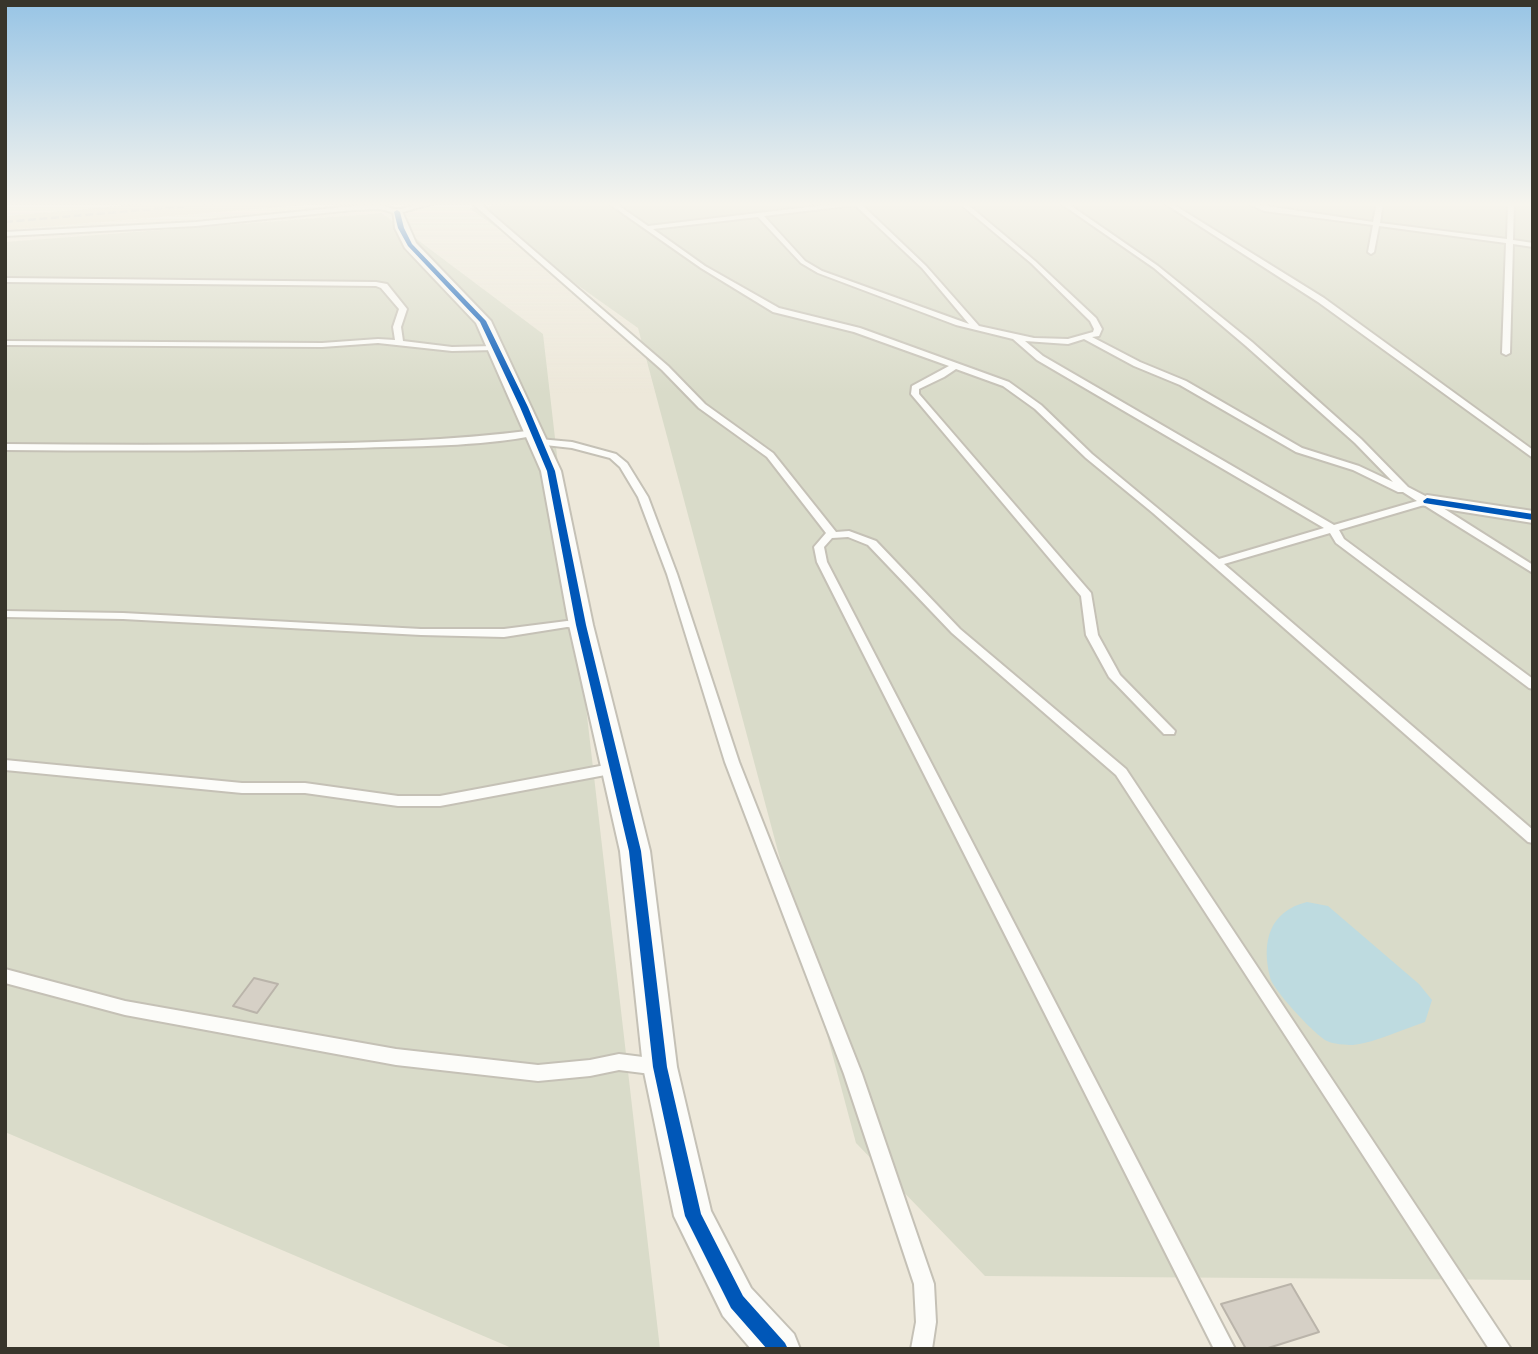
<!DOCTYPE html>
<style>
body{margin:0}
#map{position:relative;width:1538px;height:1354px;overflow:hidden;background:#ede8da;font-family:Barlow,sans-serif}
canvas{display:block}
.frame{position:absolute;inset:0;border:7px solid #38352b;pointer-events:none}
</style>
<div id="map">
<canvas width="1538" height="1354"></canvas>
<div class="frame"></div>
</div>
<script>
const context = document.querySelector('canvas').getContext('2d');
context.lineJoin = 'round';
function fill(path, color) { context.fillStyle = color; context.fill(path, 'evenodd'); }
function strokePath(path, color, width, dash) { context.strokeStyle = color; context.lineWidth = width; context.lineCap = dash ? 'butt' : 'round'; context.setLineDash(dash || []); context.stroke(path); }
const built = new Path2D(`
 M155,203h173l-323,27v-14z`);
const green = new Path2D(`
 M523,203h1010v1077l-548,-4 -129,-133 -218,-815 -169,-120z
 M382,213l161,121 117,1015h-146l-509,-217v-890z`);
const water = new Path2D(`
 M1307,902l21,4 91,78 13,16 -7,22c-22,7 -48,20 -72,23 -6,0 -21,-1 -26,-4 -12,-6 -55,-52 -57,-64 -9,-36 0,-66 37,-75z`);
const building = new Path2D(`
 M254,978l24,6 -21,29 -24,-7z
 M1291,1284l28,48 -54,17h-19l-25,-45z`);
const service = new Path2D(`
 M423,203h10l-36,11 -16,-5 -27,1 -158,16 -191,10v-4l191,-10 158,-16 27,-1 16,5z
 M472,203h7l189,163 37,38 68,49 63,79 13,-1 27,10 84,88 166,140 385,580h-22l-373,-574 -164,-142 -84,-88 -20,-8 -16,1 -8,9 3,15 408,787h-21l-397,-787 -3,-15 12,-14 -59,-76 -68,-49 -37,-38z
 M608,203h7l33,23 195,-23h19l-1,1 65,62 53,60 55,12 34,1 25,-7 1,-3 -4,-8 -59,-58 -72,-60h7l69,58 61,57 6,11 -3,7 -7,1 48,25 46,19 116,67 57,18 34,16 -38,-39 -109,-97 -92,-78 -94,-65h7l91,63 94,76 109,97 47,48 23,12 1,2 101,64v8l-109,-68 -85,25 5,9 189,140v10l-4,-1 -193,-145 -6,-10 -106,31 309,266v13l-5,-1 -375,-329 -67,-55 -51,-49 -32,-23 -47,-17 -12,8 -25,12v5l172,199 7,42 22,40 55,56 -1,3h-10l-55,-57 -23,-42 -5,-39 -170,-202 1,-8 37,-20 -95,-34 -81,-20 -72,-44zM855,205l67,63 47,56 -147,-53 -17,-10 -41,-45zM758,217l43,46 17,10 138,52 57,14 24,21 287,168 -105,31 -127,-105 -51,-49 -32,-23 -149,-54 -81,-20 -74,-42 -52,-37zM1084,339l50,27 46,19 116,67 57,18 45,22h5l14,9 -83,24 -291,-169 -18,-15 43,3z
 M1164,203h7l153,95 209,152v8l-215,-156z
 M1247,203l126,19 4,-19h6l-3,20 127,16 1,-36h6l-1,37 20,3v4l-20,-3 -3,109 -4,2 -4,-2 4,-110 -127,-17 -5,26 -3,2 -3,-2 5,-27 -109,-14z
 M5,278l371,4 11,2 20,25 -6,18 2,14 49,6 43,-1 4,2 -4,2 -43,1 -74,-8 -56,4 -317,-2v-4l317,2 56,-4 17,1 -2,-13 6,-18 -18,-21 -5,-2 -371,-4z
 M535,430l3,1v4c-60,12 -125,11 -186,13 -115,3 -231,3 -347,2v-6c92,1 184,1 276,0 85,-1 170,-3 254,-14z
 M539,439l33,3 44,12 11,9 21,34 29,77 62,188 123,312 72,210 2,38 -4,27h-21l5,-27 -2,-38 -70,-210 -119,-312 -58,-188 -29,-77 -18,-30 -10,-9 -38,-10 -36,-4v-4z
 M5,611l118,2 298,16h83l63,-8 14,1 6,3 -6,3 -14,-1 -63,10 -83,-2 -298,-16 -118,-2z
 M5,760l237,23h63l93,13h42l176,-33 5,2 2,3 -2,3 -5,2 -176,33h-42l-93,-13h-63l-237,-23z
 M5,969l120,32 271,48 142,16 52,-5 29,-6 40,5 6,3 3,5 -3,5 -6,3 -40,-5 -29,6 -52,5 -142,-16 -271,-50 -120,-32z`);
const minor = new Path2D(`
 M393,209h8l15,34 75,78 70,150 32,154 57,226 27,216 34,144 40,77 43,46 6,15h-49l-28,-33 -49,-100 -31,-149 -23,-216 -51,-226 -28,-154 -65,-148 -71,-75 -10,-20z
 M1427,495l106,16v12l-113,-18 -3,-4z`);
const rail = new Path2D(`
 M5,222l219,-19`);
const cycleway = new Path2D(`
 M397,210l3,2 4,16 8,16 74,77 42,86 27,64 31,154 55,226 26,216 34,147 42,82 42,47 3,6h-21l-36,-41 -46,-92 -32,-149 -24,-216 -53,-226 -29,-154 -27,-64 -40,-85 -72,-76 -10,-18 -4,-16z
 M1427,498l106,16v6l-109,-17 -1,-2z`);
fill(built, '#ebe3cb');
fill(green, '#d9dbc9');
fill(water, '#bedbe0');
fill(building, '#d6d0c6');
strokePath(building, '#bab4aa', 2);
strokePath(service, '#c5c1b6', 4);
strokePath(minor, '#c5c1b6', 4);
fill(service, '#fcfcf9');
fill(minor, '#fcfcf9');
strokePath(rail, '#cac9c6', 2.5, [8, 3.5]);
fill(cycleway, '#0057b8');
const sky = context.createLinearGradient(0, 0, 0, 393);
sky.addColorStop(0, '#97c4e5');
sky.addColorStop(0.52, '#f7f5ee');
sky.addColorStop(1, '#f7f5ee00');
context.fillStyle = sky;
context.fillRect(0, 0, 1538, 393);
</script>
